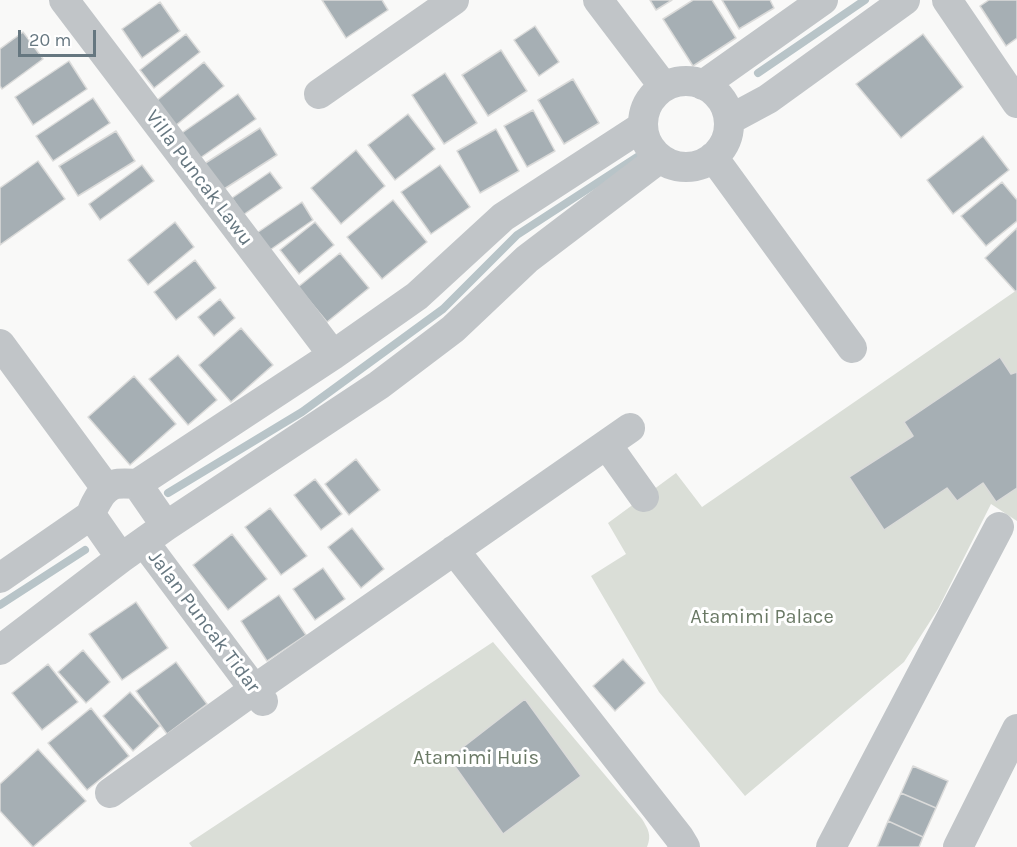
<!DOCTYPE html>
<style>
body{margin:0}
#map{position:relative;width:1017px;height:847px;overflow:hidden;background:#f9f9f8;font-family:Karla,sans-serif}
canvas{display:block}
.scale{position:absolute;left:18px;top:30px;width:78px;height:27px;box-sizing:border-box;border:3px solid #667780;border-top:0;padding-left:8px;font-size:18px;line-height:21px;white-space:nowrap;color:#667780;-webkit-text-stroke:4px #fff;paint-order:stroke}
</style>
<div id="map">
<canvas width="1017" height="847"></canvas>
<div class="scale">20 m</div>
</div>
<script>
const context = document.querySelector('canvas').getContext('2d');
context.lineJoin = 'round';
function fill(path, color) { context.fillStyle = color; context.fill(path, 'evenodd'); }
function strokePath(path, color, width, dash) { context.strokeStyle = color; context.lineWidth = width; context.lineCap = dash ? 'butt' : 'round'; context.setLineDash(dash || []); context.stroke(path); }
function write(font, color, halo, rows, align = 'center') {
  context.font = font + ' Karla,sans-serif'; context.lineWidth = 6; context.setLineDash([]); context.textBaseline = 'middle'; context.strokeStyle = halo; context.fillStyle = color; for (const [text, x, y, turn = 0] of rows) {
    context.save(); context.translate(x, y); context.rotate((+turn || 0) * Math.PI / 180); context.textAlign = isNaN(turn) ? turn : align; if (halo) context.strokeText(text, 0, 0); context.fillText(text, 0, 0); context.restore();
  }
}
const green = new Path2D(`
 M1017,290v231l-26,-17 -53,105 -34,53 -159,134 -86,-104 -68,-116 35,-22 -18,-31 68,-50 26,34z
 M493,642l149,177c6,10 10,16 5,28h-455l-3,-4z`);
const stream = new Path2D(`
 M758,73l107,-73
 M168,493l134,-81 141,-103 74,-74 120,-78
 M0,605l85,-55`);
const building = new Path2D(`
 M322,0h60l6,10 -42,28z
 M650,0h22l-16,10z
 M693,0h19l24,38 -43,28 -30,-47z
 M722,0h48l4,8 -35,21z
 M989,0h28v38l-11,8 -26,-40z
 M160,2l20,29 -38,27 -20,-29z
 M535,26l24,36 -20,14 -25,-36z
 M23,32l20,27 -41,30 -2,-3v-37z
 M186,34l14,18 -46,36 -14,-18z
 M923,34l40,53 -62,51 -45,-54z
 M501,50l26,41 -39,25 -26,-41z
 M69,61l18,28 -54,36 -18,-28z
 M204,62l20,24 -49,40 -20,-24z
 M445,73l32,50 -33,21 -32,-49z
 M573,79l26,44 -35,21 -26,-44z
 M238,94l18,25 -63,44 -17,-26z
 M93,98l17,25 -57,38 -17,-25z
 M533,110l22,41 -28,16 -23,-41z
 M408,114l27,35 -40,31 -27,-35z
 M260,128l17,27 -56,36 -17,-27z
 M496,129l23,42 -39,22 -23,-42z
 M116,131l19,30 -57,35 -19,-30z
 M983,136l26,34 -56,44 -26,-34z
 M356,150l29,36 -44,38 -30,-36z
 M38,161l27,38 -65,46v-57z
 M142,165l12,16 -54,39 -11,-16z
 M440,165l30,42 -39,27 -30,-42z
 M270,172l12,16 -39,27 -11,-17z
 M1002,182l15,18v21l-31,25 -25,-30z
 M393,200l34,42 -45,37 -35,-42z
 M302,202l11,18 -53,37 -12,-18z
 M175,222l19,25 -46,38 -20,-25z
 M315,222l19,23 -35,29 -19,-24z
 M1017,228v62l-1,2 -31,-34z
 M340,253l29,35 -42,34 -29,-35z
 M195,260l21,28 -40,32 -22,-28z
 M220,299l15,19 -21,18 -16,-19z
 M241,328l32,37 -42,37 -32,-37z
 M178,355l39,45 -29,25 -39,-46z
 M1000,357l11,17 6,-2v116l-21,14 -13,-19 -26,18 -10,-13 -63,42 -35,-53 64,-41 -9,-14z
 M134,376l42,48 -46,41 -42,-48z
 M356,459l24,31 -31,25 -24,-31z
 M315,479l27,35 -21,16 -27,-35z
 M270,508l37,48 -26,19 -36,-48z
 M352,528l32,41 -23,19 -33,-41z
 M232,534l35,45 -39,31 -35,-45z
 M323,568l22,31 -30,21 -22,-31z
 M279,595l27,40 -39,26 -26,-40z
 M136,602l32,46 -46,32 -33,-46z
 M83,650l27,32 -24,21 -28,-31z
 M623,659l22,24 -30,28 -22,-25z
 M176,662l31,42 -40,30 -31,-43z
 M48,664l30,38 -36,28 -30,-37z
 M130,692l30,34 -27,25 -30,-35z
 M525,699l56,77 -78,58 -54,-76z
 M91,708l38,48 -42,34 -39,-47z
 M38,749l48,52 -53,46 -33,-36v-27z
 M913,766l35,15 -12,27 -35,-15z
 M901,793l35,15 -13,29 -35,-16z
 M888,821l35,16 -4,10h-42z`);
const minor = new Path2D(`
 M64,0l269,355
 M598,0l66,87
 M947,0l70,103
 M643 124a43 43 0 1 1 86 0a43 43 0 1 1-86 0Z
 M703,85l120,-85
 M319,94l135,-94
 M729,120l39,-21 137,-99
 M713,157l139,191
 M0,344l106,144
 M607,445l37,52
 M137,484l196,-129 84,-59 86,-79 140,-91
 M166,526l213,-141 74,-56 74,-70 133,-101
 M144,542l119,159
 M454,550l225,287 6,10
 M0,578l91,-63
 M0,650l121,-92 45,-32 -29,-42c-17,-1 -26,-3 -37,12 -4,7 -7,11 -9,19l30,43
 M110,793l145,-104 375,-261
 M831,847l168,-320
 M958,847l59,-118`);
const streetNames = [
 ["Villa Puncak Lawu",199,178,53],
 ["Jalan Puncak Tidar",204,622,53]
];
const parkNames = [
 ["Atamimi Palace",762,617],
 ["Atamimi Huis",476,758]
];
fill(green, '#daded7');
strokePath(stream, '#b8c4c8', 8);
fill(building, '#a6afb4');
strokePath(building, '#dbdbda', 1.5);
strokePath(minor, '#c1c5c8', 30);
write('20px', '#667780', '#fff', streetNames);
write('20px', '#6a7965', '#fff', parkNames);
</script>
